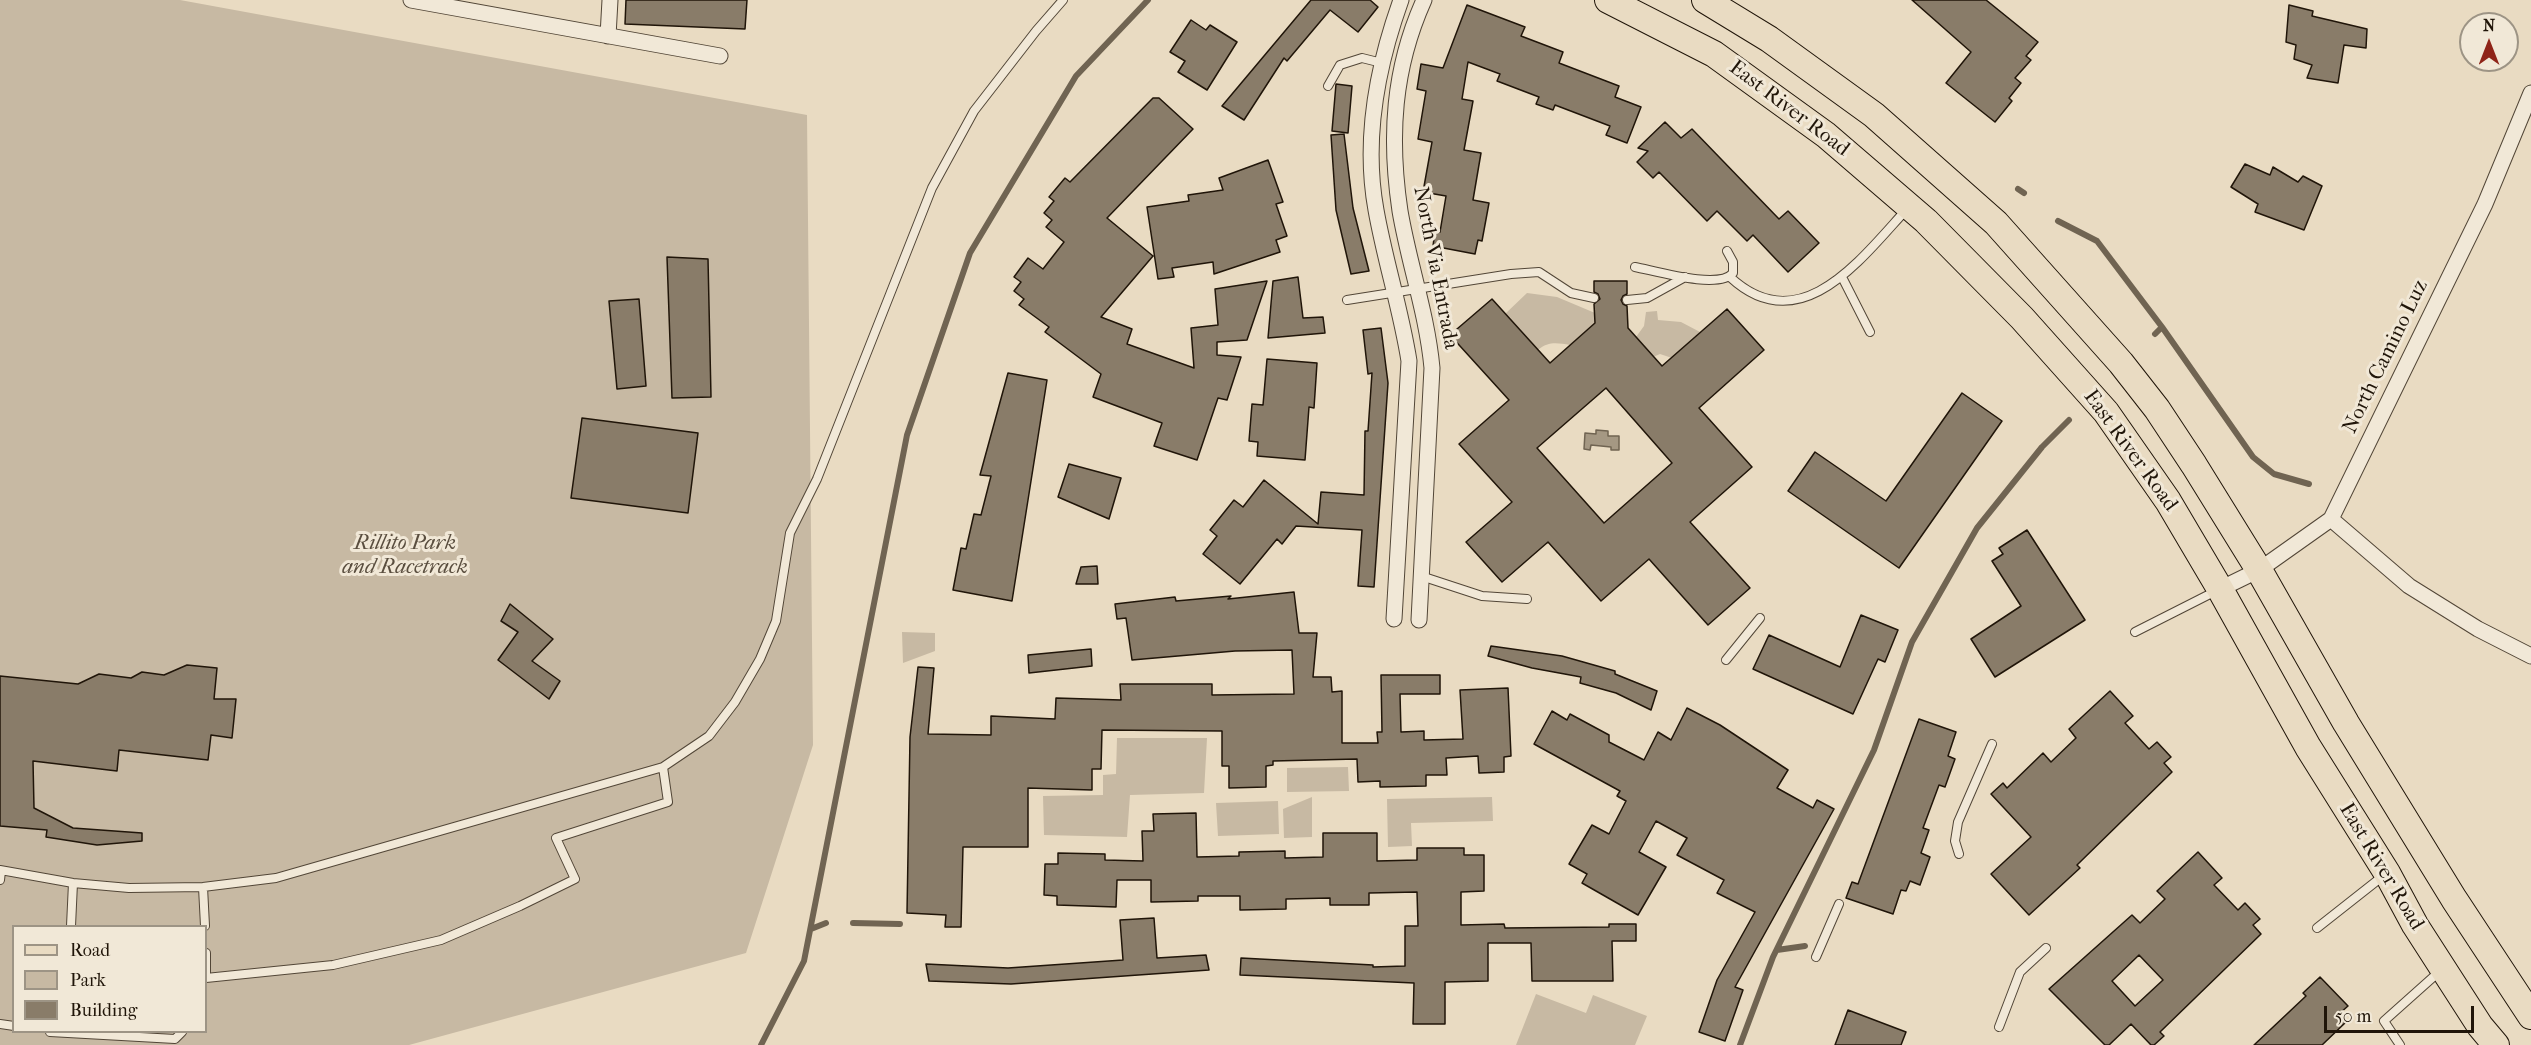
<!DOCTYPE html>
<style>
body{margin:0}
#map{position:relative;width:2531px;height:1045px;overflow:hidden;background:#e9dbc2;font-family:"IM FELL French Canon",serif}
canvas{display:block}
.legend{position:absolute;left:12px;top:925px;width:195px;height:108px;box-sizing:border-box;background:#f1e8d7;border:2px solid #9d9485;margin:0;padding:8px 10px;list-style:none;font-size:18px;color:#201509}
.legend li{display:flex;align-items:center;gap:12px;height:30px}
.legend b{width:30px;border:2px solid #9d9485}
.north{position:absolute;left:2459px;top:12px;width:60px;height:60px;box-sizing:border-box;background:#f1e8d7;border:2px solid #9d9485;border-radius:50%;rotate:0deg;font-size:16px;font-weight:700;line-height:24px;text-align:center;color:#201509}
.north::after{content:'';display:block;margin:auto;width:21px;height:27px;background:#8f2418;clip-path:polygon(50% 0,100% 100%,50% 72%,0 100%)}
.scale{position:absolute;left:2324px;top:1006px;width:150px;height:27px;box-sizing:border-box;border:3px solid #201509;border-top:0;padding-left:8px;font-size:18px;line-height:21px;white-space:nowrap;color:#201509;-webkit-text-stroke:4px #f1e8d7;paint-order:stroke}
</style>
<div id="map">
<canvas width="2531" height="1045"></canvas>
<ul class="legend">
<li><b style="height:8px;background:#e9dbc2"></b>Road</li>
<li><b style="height:16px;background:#c7b9a3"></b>Park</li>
<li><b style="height:16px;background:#897c69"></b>Building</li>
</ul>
<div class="north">N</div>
<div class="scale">50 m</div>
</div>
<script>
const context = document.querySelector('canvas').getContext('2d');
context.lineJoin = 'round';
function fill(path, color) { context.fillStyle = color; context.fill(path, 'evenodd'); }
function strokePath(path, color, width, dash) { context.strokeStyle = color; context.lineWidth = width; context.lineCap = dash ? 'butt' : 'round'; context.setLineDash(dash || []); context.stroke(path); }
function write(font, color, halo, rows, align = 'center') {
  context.font = font + ' "IM FELL French Canon",serif'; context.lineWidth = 6; context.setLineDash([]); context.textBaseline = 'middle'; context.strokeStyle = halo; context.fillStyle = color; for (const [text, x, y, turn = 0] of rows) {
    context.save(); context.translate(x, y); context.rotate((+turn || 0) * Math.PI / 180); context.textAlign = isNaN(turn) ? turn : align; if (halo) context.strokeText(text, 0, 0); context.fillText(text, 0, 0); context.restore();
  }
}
const green = new Path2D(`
 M0,0h180l627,115 6,630 -67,208 -337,92h-409zM14,926h192v106h-192z
 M1527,293l30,4 38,16v10l-25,22c-12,-2 -22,-4 -32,5l-33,-36z
 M1657,311l1,9 23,2 19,10 -28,26 -12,-4 -7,3 -17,-20 8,-11 2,-14z
 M902,632l33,1v18l-32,12z
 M1117,738h90l-3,55 -74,2 -3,42 -83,-2 -1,-39 60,-1v-20l13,-1z
 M1348,767l1,24 -62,1v-24z
 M1312,797v40l-28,1 -1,-29z
 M1492,797l1,24 -82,2 1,23 -24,1 -1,-48z
 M1278,801l1,33 -61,2 -2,-33z
 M1536,994l50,19 7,-18 54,21 -12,29h-119z`);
const water = new Path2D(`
 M1596,430l12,1v5h11v14h-8v-3l-20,-2 -1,5 -6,-1 1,-16 11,1z`);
const stream = new Path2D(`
 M2018,189l6,4
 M2058,221l39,20 65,86 91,130 21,17 35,10
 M2155,334l7,-7
 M853,923l47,1
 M811,929l15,-6
 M1777,950l28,-4
 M761,1045l43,-84 103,-526 63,-182 106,-177 72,-76
 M1740,1045l33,-88 101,-207 38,-108 65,-114 65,-81 27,-27`);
const building = new Path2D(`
 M626,0h121l-2,29 -120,-5z
 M1311,0h59l8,7 -20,25 -28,-22 -43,51 -3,-3 -40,62 -22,-14z
 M1912,0h74l52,42 -12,14 5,4 -16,18 6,5 -12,15 3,3 -17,21 -49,-39 25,-31z
 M1467,5l58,22 -4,9 42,16 -4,11 60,23 -4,11 26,10 -14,36 -21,-8 4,-9 -55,-21 -2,5 -17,-6 3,-7 -42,-16 3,-7 -32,-12 -6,37 11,2 -9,49 17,3 -8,47 16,3 -7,38 -4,-1 -3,14 -42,-8 2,-15 5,1 6,-36 -23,-4 9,-50 -14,-3 8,-48 -9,-2 4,-25 22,4z
 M2289,5l24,6 -1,5 55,13 -1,19 -22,-3 -6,38 -31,-5 5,-13 -18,-6 2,-14 -10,-3z
 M1191,20l15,10 4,-5 27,17 -30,48 -29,-18 7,-11 -15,-9z
 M1336,84l16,2 -4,47 -16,-2z
 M1153,98h6l34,31 -86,89 46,38 -52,61 31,12 -5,15 67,24 -3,-40 27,-3 -3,-36 52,-8 -20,59 -30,2v13l24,2 -14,43 -9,-2 -21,62 -43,-14 8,-23 -69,-26 8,-23 -56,-42 4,-5 -30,-22 5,-6 -10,-8 7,-9 -7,-5 14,-19 15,11 21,-27 -18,-15 6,-7 -8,-7 10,-12 -5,-4 16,-19 5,4z
 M1665,122l16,16 11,-9 87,90 9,-8 31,32 -31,29 -35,-37 -6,6 -30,-30 -10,10 -48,-49 -6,6 -16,-16 11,-11 -10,-3z
 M1344,134l9,74 16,63 -18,3 -15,-64 -5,-75z
 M1268,160l15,42 -7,2 11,32 -11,4 4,12 -66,22 -1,-12 -41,6 2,9 -16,2 -11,-72 42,-6 -1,-6 35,-5 -4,-12z
 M2245,164l25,11 3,-8 25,15 5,-6 19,10 -18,44 -49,-18 3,-8 -27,-17z
 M667,257l41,2 3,138 -39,1z
 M1298,277l5,41 20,-1 2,16 -57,5 5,-57z
 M1594,281h33v13l-4,2 -2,4 2,4 4,2 1,22 34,38 65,-57 37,41 -65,58 53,59 -62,55 60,66 -42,37 -59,-66 -48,42 -53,-59 -46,40 -36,-40 46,-40 -53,-58 50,-44 -59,-65 42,-36 58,64 45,-40 -1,-19 6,-5 -2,-5 -4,-2zM1606,388l66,75 -68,60 -67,-75z
 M639,299l7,87 -29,3 -8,-88z
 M1381,328l7,55 -14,204 -16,-1 4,-56 -66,-4 -14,18 -5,-5 -37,45 -37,-30 14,-18 -7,-6 24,-30 9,7 21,-27 54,44 3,-32 43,3 1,-64h3l4,-58 -4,1 -5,-44z
 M1267,359l50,4 -3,45 -5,-1 -4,53 -48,-4 1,-14 -9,-1 3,-37 11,1z
 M1008,373l39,7 -35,221 -59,-11 8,-42 5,1 8,-35 7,1 10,-39 -11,-1z
 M1962,393l40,28 -103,147 -111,-77 27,-39 71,49z
 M582,418l116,15 -10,80 -117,-15z
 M1069,464l52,14 -12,41 -51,-22z
 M2027,530l58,90 -90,57 -24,-38 50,-33 -29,-45 11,-7 -4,-6z
 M1097,566l1,18h-22l5,-17z
 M1294,592l5,41h18l-4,44h18l1,15 10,-1v52h36l-1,-11h5l-1,-57h59v19h-40l1,38 23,-1v9l39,-1 -3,-49 48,-2 3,68 -7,1v15l-25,1 -1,-17 -32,2 1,17h-21v11l-46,1v-6l-22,1 -1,-23 -84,2v4l-7,1v21l-37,1v-22h-7v-35l-120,-1 -1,39h-9v21l-64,-2v59h-65l-2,80h-16l1,-12 -39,-2 3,-176 8,-70 16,1 -6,66 63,1v-19l64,3 1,-21 65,2 -1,-16h92v11l82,-1 -2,-44 -57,1 -103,9 -6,-42 -9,1 -2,-15 60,-7 1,4 55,-5 -3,3z
 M510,604l43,35 -21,22 28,20 -11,18 -51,-39 20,-28 -17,-11z
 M1861,615l37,15 -13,32 -7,-3 -25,55 -100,-45 16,-34 71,32z
 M1491,646l71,10 53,15v3l42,17 -6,19 -35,-17 -36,-10 1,-6 -49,-9 -44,-12z
 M1091,649l1,17 -63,7 -1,-18z
 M187,665l30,3 -3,31h22l-4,39 -21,-3 -3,25 -89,-10 -2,21 -84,-10 1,47 39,20 69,5v8l-45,4 -51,-8 1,-7 -47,-4v-150l78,8 21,-10 32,4 11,-6 22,3z
 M2110,691l23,25 -8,7 24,26 8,-7 14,15 -7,6 8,9 -95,93 3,3 -51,47 -38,-41 40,-37 -40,-43 12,-11 4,5 36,-35 8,9 25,-24 -7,-9z
 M1687,708l33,17 68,45 -11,18 36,20 4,-8 17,9 -99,178 8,3 -18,51 -26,-9 18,-52 38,-68 -38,-19 7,-13 -47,-25 10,-17 -31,-17 -17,31 27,15 -28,48 -56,-32 5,-9 -18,-10 23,-39 17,9 17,-33 -9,-5 3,-5 -86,-47 18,-33 15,9 3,-6 39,21v7l35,18 14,-28 13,8z
 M1919,719l37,13 -8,24 7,3 -10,28 -6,-2 -16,43 6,2 -8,23 9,4 -10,28 -10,-4 -4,10 -5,-1 -8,24 -47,-16 6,-16 6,2z
 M1196,813l1,44 42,-1v-4l46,-1v7l38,-1v-24h54v28l40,-1v-12h47v7h20v36l-23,1v33l43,-1 1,4 104,-1v-3h27v17h-24l1,40h-81l-1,-38h-43v38l-43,1v42h-32l1,-41 -174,-8 1,-17 132,7v2l32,-1v-40h13l-1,-34 -48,1v12h-39v-7l-44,1v10l-46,1v-14h-42v5l-47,1v-22h-34l-1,27 -59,-2v-9l-13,-1 1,-31h13v-11l47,1v6l38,1 -1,-30h12l-1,-17z
 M2198,852l24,26 -8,7 24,25 7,-7 15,16 -7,6 8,9 -101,98 4,4 -10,9h-3l-20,-21 -22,21h-4l-56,-56 83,-74 8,8 25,-24 -8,-8zM2139,955l24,25 -28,26 -23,-25z
 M1154,918l3,40 49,-3 3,15 -198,14 -82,-3 -3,-17 82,4 115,-8 -3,-40z
 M2320,977l28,29 -9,8 7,8 -24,23h-68l52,-49 -3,-3z
 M1848,1010l58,22 -5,13h-66z`);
const service = new Path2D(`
 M1328,86l12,-21 22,-7 20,5
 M1635,267c21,4 84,23 98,6v-11l-6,-11
 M1730,277c70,65 131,-18 176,-67
 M1842,277l28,55
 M1347,300l164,-26 28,-2 32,21 23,5
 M1627,300l20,-2 38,-21
 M1421,576l61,20 45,3
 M2135,632l81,-41
 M1726,660l34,-42
 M1959,854l-4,-13 3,-19 34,-78
 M0,870l73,13 56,5 74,-1 73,-9 387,-111 46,-31 26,-34 25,-43 16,-38 14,-88 27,-54 115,-291 42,-77 62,-80 27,-31
 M0,880l1,-9
 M203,887l2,39
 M71,926l2,-43
 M2317,928l66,-52
 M206,953v25l127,-13 108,-25 79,-34 55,-27 -19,-41 112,-36 -5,-35
 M1816,957l23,-53
 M0,1024l14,2
 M1999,1027l21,-55 26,-24
 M50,1032l125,7 7,-7
 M2400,1045l-16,-24 56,-50`);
const minor = new Path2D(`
 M411,0l309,56
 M608,36l2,-36
 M2331,519l78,67 69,43 53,27
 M2220,589l39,-19 72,-51 154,-315 46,-111
 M1394,619l15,-258c-8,-51 -24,-100 -33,-151 -13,-71 1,-143 25,-210
 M1419,620l13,-252c-5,-54 -23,-104 -32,-157 -11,-74 -7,-142 24,-211`);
const primary = new Path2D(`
 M1608,0l106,54 112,81 100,86 96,97 84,94 62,89 52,88 88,158 79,126 28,52 65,101 16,19
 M1705,0l64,39 105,76 122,108 125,140 36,46 37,56 65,105 87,153 108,176 77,117`);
const streetNames = [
 ["East River Road",1789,109,37],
 ["North Via Entrada",1435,268,79],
 ["North Camino Luz",2386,357,-64],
 ["East River Road",2130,451,54],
 ["East River Road",2381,867,59]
];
const parkNames = [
 ["Rillito Park",405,544],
 ["and Racetrack",405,568]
];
fill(green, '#c7b9a3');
fill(water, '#a59883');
strokePath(water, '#706452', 1.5);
strokePath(stream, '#706452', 6);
fill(building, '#897c69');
strokePath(building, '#201509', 1.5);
strokePath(service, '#524637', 10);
strokePath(minor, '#524637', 17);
strokePath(primary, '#201509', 28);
strokePath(service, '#f1e8d7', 8);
strokePath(minor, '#f1e8d7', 15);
strokePath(primary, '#e9dbc2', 26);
write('21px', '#201509', '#f1e8d7', streetNames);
write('italic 21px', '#5a4e3f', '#f1e8d7', parkNames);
</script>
